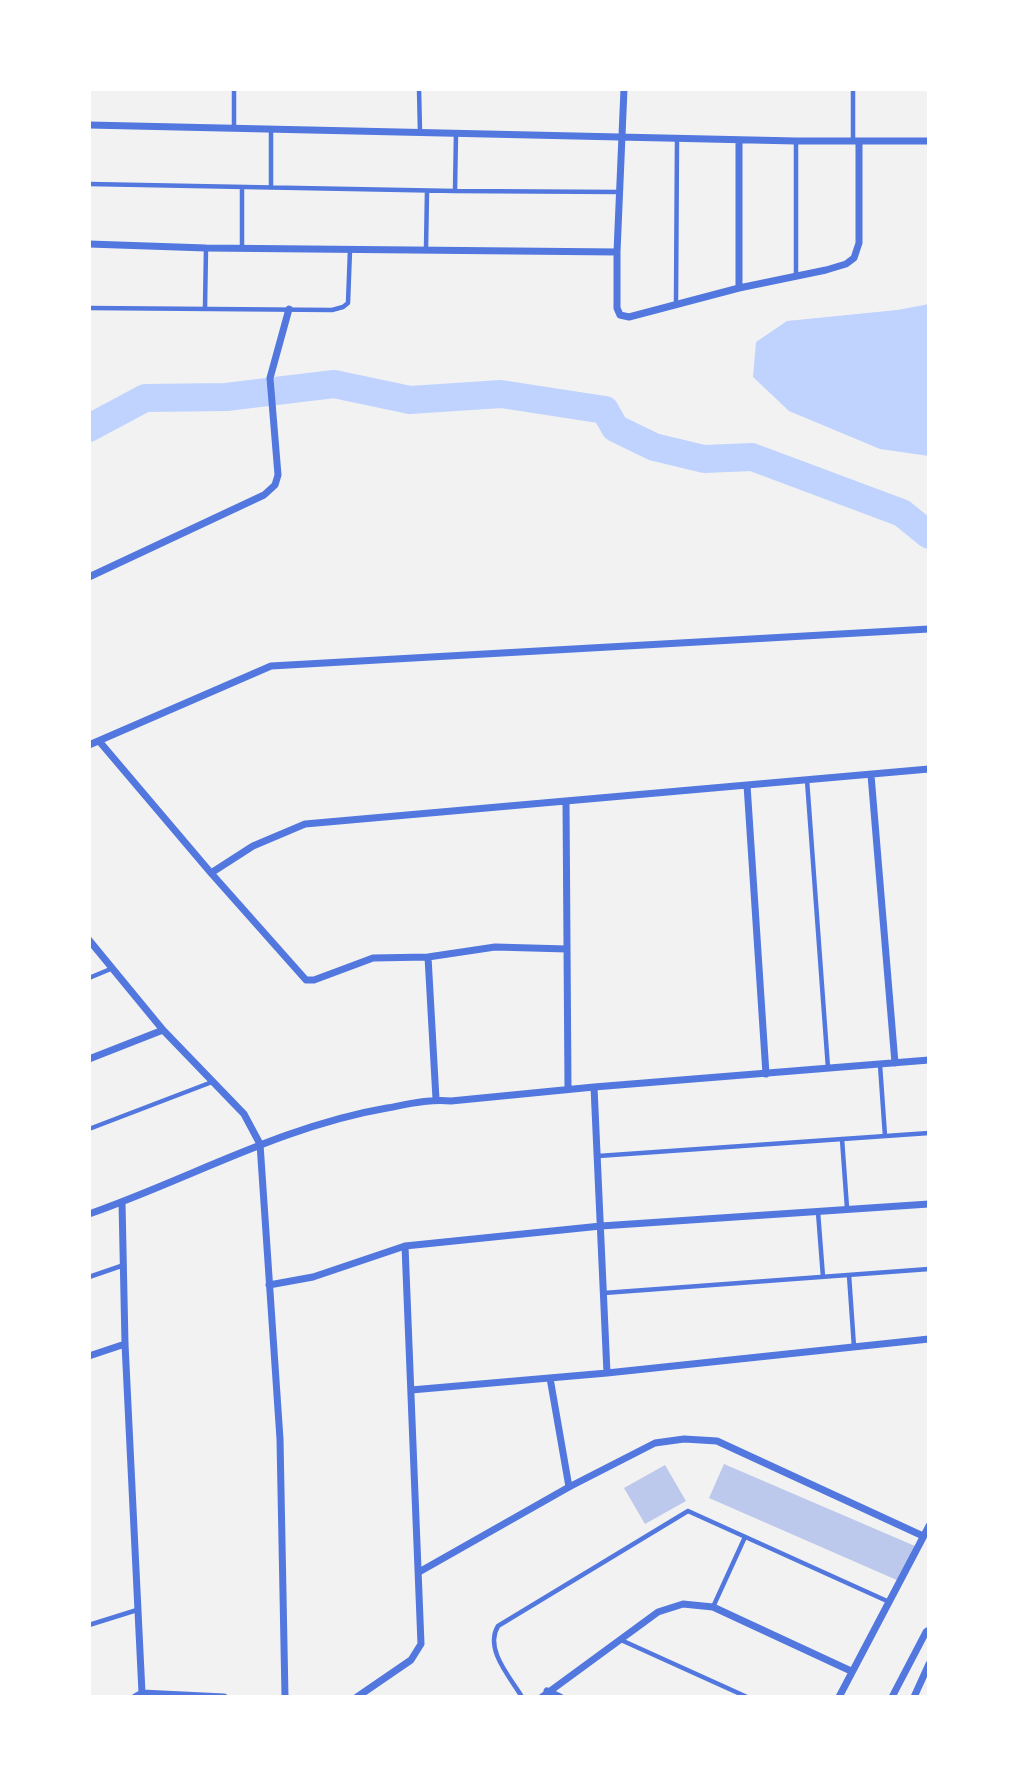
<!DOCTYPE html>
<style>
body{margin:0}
#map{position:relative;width:1018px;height:1786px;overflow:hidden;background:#f2f2f2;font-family:"IBM Plex Serif",serif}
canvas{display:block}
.frame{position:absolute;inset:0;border:91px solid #fff;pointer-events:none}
</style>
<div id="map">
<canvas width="1018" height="1786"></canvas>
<div class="frame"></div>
</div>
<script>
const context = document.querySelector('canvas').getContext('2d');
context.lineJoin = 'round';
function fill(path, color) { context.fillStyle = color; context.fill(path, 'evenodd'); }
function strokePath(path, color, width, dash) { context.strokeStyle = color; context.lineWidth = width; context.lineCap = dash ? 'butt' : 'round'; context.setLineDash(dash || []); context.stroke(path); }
const water = new Path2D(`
 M929,304v152l-49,-7 -91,-38 -36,-34 3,-35 31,-21 110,-11z`);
const river = new Path2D(`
 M89,428l56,-30 81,-1 108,-13 76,16 91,-6 104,16 10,18 39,19 50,12 48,-2 150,56 27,22`);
const building = new Path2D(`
 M724,1464l191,82 -16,35 -190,-83z
 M665,1465l21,36 -41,23 -21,-36z`);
const service = new Path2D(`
 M234,89v39
 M419,89l1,43
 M271,130v57
 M853,141v-52
 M89,184l366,7 164,1
 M455,191l1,-58
 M242,248v-61
 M426,249l1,-58
 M796,276v-135
 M676,303l1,-165
 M89,308l243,2 11,-3 5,-4 2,-53
 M205,308l1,-60
 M807,780l21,288
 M89,978l24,-10
 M880,1065l5,71
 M89,1129l123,-47
 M842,1139l5,69
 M598,1156l331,-23
 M818,1212l5,65
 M849,1275l5,72
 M89,1277l35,-12
 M604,1293l325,-24
 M713,1607l32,-70
 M89,1625l48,-15
 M621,1640l126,57
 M522,1697c-12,-20 -38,-48 -24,-71l190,-115 199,90`);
const minor = new Path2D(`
 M624,89l-7,163v56l3,7 9,2 110,-29 87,-18 20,-6 8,-6 5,-15v-102
 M89,125l707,16h133
 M739,140v148
 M89,244l117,4 411,4
 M89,577l175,-82 11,-10 3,-10 -8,-97 19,-69
 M99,741l112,132 95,107h8l59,-22 55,-1 67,-10 72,2
 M89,745l182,-79 658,-37
 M871,775l24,288
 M566,801l2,288
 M211,873l42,-27 52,-22 442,-39
 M89,940l74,90 81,84 16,30 20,295 5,258
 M428,957l8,142
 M89,1059l74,-29
 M929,1060l-335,27 13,286 322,-34
 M766,1074l-19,-289 182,-16
 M122,1202l3,142 17,349 -7,4
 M89,1214c100,-35 193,-88 298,-106 22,-4 42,-9 64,-7l143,-14
 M269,1285l44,-8 92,-31 196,-20 328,-22
 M89,1356l36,-12
 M550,1378l19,109
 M411,1390l196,-17
 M419,1572l150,-85 86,-44 29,-4 33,2 206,95
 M547,1691l13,6
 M142,1693l82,4
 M357,1697l54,-37 10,-16 -16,-398
 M542,1697l116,-85 25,-8 30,3 138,64
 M839,1697l90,-171
 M892,1697l34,-65 3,-2
 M914,1697l15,-33`);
fill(water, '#bfd3fe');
strokePath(river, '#bfd3fe', 28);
fill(building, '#bdc9ec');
strokePath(service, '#5277de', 4.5);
strokePath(minor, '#5277de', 7);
</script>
